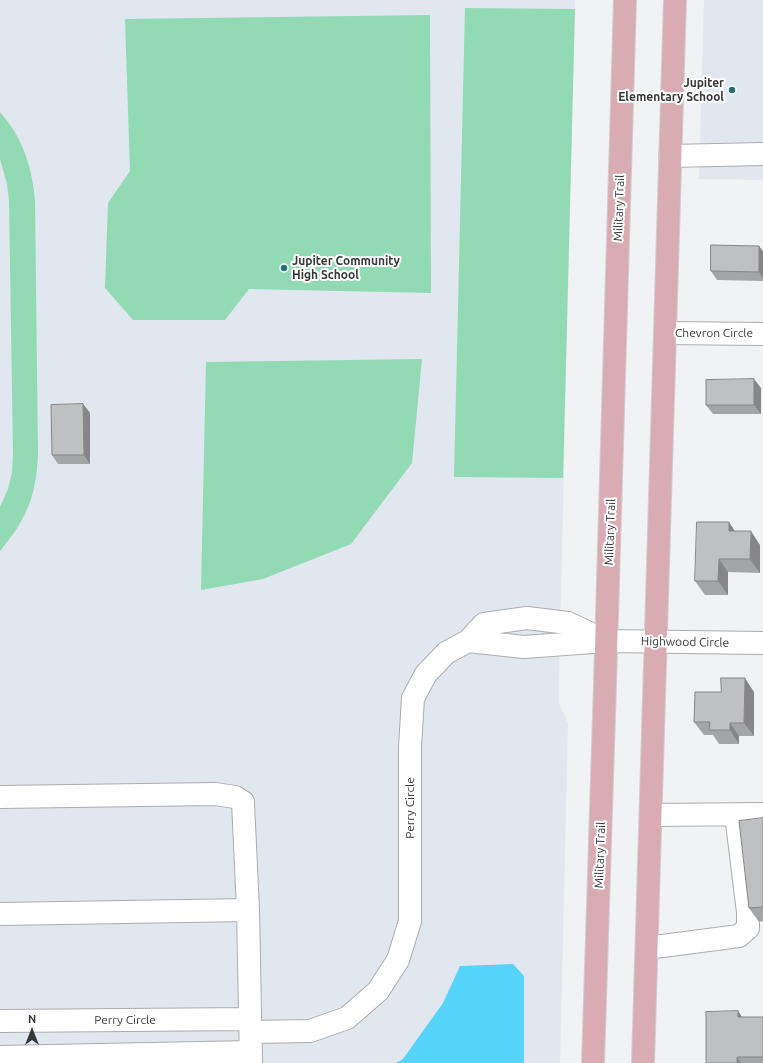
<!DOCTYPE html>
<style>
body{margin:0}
#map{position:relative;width:763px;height:1063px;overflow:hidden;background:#f0f2f3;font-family:Ubuntu,sans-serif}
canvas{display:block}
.north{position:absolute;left:12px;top:1011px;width:40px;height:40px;-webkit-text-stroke:3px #fff;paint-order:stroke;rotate:0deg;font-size:11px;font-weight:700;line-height:16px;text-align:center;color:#363737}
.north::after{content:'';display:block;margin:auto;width:14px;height:18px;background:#363737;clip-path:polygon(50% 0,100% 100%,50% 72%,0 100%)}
</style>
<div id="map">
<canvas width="763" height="1063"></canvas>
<div class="north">N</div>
</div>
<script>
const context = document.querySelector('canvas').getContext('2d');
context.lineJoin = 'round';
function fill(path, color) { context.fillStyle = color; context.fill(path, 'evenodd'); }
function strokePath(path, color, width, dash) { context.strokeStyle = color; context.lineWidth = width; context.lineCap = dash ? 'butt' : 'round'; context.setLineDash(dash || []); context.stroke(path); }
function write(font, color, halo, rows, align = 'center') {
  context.font = font + ' Ubuntu,sans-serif'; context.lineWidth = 4; context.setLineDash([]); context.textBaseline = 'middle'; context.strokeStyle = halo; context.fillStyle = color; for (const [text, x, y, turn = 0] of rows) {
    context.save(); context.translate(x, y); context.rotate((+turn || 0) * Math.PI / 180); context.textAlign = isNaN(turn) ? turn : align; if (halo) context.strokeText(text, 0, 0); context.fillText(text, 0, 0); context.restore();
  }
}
const built = new Path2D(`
 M0,0h575l-16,679v25l9,19 -8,340h-560z
 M704,0h59v180l-64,-1z`);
const green = new Path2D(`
 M465,8l110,1 -12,469 -109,-1z
 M430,15l1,278 -182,-4 -24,31h-92l-28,-32 3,-85 22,-32 -5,-152z
 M0,112c23,26 32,55 35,88l3,255c-2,41 -11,64 -38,96v-44l8,-18 4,-17 1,-17 -4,-254 -2,-17 -7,-25z
 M422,359l-10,104 -61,81 -88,35 -62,11 5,-228z`);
const water = new Path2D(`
 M513,964l11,12v87h-128l7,-4 40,-56 17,-37z`);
const minor = new Path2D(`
 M670,156l93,-2
 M665,333l98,1
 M468,641l16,-17 43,-6 41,5 38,18
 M0,797l215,-3 20,3 8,5 5,108 3,153
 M651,815l112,-1
 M0,914l248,-4
 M647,948l92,-12 9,-8v-16l-12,-97
 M0,1021l250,-2
 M251,1032l59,-1 37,-13 31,-27 20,-31 12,-39v-174l3,-49 13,-24 20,-21 22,-12 56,6 83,-6 156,2
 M0,1057l251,-5`);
const major = new Path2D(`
 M593,1063l12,-379 20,-684
 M643,1063l32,-1063`);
const wall = new Path2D(`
 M763,251v30l-46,-1 -6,-9z
 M761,388v26h-48l-7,-9z
 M83,404l7,9v51h-32l-6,-9z
 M734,531l26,14v28l-32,-1v23h-23l-10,-14z
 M721,692h33v44h-15v8h-20l-6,-9h-9l-10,-13z
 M763,818v103l-4,1 -10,-14z
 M738,1011l4,6h21v46h-57z`);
const shadedWall = new Path2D(`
 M759,246l4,5v27l-4,-6z
 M754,379l7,9v26l-7,-9z
 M83,404l7,9v51l-6,-9z
 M729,522l9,14 -9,-5z
 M751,531l9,14v28l-10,-14z
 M719,559l9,13v23l-10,-14z
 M745,678l9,14v44l-10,-13z
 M730,723l9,13v8l-9,-14z
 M738,1011l9,14 -9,-8z
 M737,1057l4,6h-4z`);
const building = new Path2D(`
 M711,245l48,1v26l-48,-1z
 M754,379v26h-48v-25z
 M83,404l1,51h-32l-1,-50z
 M697,522h32v9h22l-1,28h-31l-1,22h-23z
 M721,678h24l-1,45h-14v7h-21l1,-8h-16l1,-30h26z
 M763,818v89l-14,1 -10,-87z
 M738,1011v6h25v40h-26v6h-31v-51z`);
const markers = [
 [732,90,4,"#277078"],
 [284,268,4,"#277078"]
];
const poiNames = [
 ["Jupiter",724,83],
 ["Elementary School",724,97],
 ["Jupiter Community",292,261,"left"],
 ["High School",292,275,"left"]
];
const streetNames = [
 ["Military Trail",619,208,-88],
 ["Chevron Circle",714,333],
 ["Military Trail",610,532,-88],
 ["Highwood Circle",685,642,1],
 ["Perry Circle",410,808,-90],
 ["Military Trail",600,855,-88],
 ["Perry Circle",125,1020]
];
fill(built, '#e1e7ee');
fill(green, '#91dab4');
fill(water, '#56d3f9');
strokePath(minor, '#abacad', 24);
strokePath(major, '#cfcfcf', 24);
strokePath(minor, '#fff', 22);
strokePath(major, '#d9acb3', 22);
fill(wall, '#a4a5a7');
fill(shadedWall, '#868688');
fill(building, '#bfc0c2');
strokePath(building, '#868688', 1);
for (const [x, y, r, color] of markers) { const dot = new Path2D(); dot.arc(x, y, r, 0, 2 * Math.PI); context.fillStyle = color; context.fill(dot); strokePath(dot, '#fff', 1.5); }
write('bold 12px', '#363737', '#fff', poiNames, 'right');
write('12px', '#363737', '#fff', streetNames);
</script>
